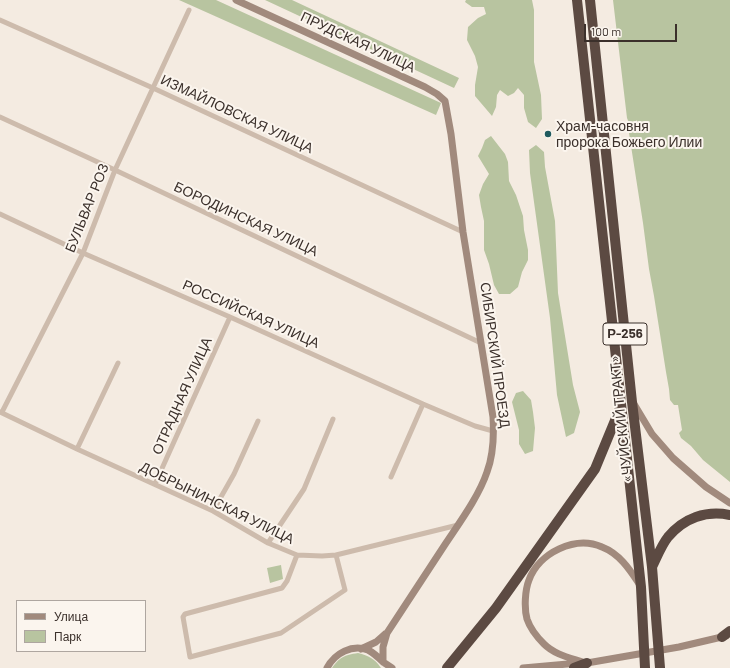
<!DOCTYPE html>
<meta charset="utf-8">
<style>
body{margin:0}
#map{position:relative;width:730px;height:668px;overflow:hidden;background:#f4ebe1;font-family:Barlow,sans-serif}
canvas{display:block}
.legend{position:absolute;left:16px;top:600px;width:130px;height:52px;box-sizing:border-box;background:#fbf5ee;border:1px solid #aea6a0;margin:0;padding:5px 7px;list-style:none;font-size:12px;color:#3b302b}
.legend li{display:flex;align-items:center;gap:8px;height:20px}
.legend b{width:20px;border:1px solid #aea6a0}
.scale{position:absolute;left:584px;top:24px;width:93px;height:18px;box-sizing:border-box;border:2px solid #3b302b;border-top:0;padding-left:5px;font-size:12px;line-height:14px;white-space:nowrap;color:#3b302b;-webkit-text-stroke:3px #fbf5ee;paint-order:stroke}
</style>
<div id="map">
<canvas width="730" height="668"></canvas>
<ul class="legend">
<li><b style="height:5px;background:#a18a7d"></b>Улица</li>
<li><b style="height:11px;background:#b8c4a0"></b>Парк</li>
</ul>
<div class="scale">100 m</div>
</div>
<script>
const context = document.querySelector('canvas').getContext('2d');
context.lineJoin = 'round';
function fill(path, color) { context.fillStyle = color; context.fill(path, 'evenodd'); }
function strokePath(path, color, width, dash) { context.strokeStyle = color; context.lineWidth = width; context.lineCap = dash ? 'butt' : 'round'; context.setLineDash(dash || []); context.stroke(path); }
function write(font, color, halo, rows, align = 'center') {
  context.font = font + ' Barlow,sans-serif'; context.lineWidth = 4; context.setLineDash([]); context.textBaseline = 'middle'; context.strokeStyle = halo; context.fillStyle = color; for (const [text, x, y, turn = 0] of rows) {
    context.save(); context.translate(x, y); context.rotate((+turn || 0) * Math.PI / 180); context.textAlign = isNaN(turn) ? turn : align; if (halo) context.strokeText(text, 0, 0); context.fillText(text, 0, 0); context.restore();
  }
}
const green = new Path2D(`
 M179,0h37l225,103 -5,12z
 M265,0h27l167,78 -5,10z
 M466,0h66l2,10v52l7,33 1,24 -6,9 -8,-6 -4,-14v-13l-6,-7 -4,5 -6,3 -8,-6 -3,5 -1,12 -4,9 -17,-20v-11l3,-18 -3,-11 -8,-16 1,-13 10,-9 8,-4 -2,-7h-12l-7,-5z
 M613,0h117v482l-27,-22 -12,-14 -10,-8 -2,-5 3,-3 -4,-25h-4l-4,-5 -1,-11 -3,-17 -12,-76 -5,-27 -6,-46 -14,-90 6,-2 3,2 -1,-13 -3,4 -5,-1 -2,-5z
 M491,136l14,18 3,8 1,19 7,14 7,21 1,14 4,20v10l-6,12 -4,15 -8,7h-11l-5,-9 -5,-21 -5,-14v-29l-3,-14 -2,-12 4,-11 6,-10 -11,-18 4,-8 3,-8z
 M536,145l8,7 1,15 10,54 3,72 15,92 7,27 -6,21 -8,4 -9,-42 -7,-77 -20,-145 -1,-23z
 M523,391l8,9 2,12 2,16 -2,23 -8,3 -6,-10v-14l-7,-28 4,-9z
 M281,565l2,14 -13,4 -3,-15z
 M358,653c11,3 16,5 23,15h-49c8,-11 12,-13 26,-15z`);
const street = new Path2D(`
 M0,20l153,68 310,144
 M0,117l115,53 366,173
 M0,214l83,39 147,64 193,87 52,22 18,5
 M0,412l77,37 136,62 55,32 29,12 25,1 14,-1 122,-30
 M2,412l81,-159 32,-83 74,-160
 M77,449l41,-86
 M391,477l32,-73
 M155,484l75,-167
 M213,511l21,-37 24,-53
 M268,543l36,-54 29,-70
 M297,555l-10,26 -5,7 -97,26 -2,3 7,40 91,-24 64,-43 -9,-35`);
const secondary = new Path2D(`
 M236,0l189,87 12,7 8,7 6,33 12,98 30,185c1,17 0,39 -6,55 -8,24 -27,50 -41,71 -20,30 -39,60 -59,90l-4,14v15l9,6
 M634,404l18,30 21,24 33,29 24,16
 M361,649l15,-7 9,-8
 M585,663c-14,-5 -30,-8 -41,-19 -7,-7 -14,-16 -17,-25 -3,-11 -2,-29 2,-39 10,-27 46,-45 73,-33 18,7 28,23 38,38
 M587,663l92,-16 47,-11
 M327,668c8,-15 25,-24 41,-18 6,3 11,8 15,12
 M523,668l56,-5`);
const highway = new Path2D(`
 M577,0l64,587 4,81
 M590,0l42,402 20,165 8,101
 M652,567c5,-10 9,-21 16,-30 16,-19 38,-27 62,-22
 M722,637l8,-6
 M447,668l49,-60 99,-139 26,-63
 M574,668l13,-5`);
const markers = [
 [548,134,4,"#1f5a5e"]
];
const shields = [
 [625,334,44]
];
const shieldNames = [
 ["Р-256",625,334]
];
const streetNames = [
 ["ПРУДСКАЯ УЛИЦА",358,42,25],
 ["ИЗМАЙЛОВСКАЯ УЛИЦА",237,114,25],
 ["БУЛЬВАР РОЗ",87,208,-68],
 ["БОРОДИНСКАЯ УЛИЦА",246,219,25],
 ["РОССИЙСКАЯ УЛИЦА",251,314,24],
 ["СИБИРСКИЙ ПРОЕЗД",495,355,82],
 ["ОТРАДНАЯ УЛИЦА",182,396,-66],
 ["«ЧУЙСКИЙ ТРАКТ»",621,419,-96],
 ["ДОБРЫНИНСКАЯ УЛИЦА",217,503,26]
];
const poiNames = [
 ["Храм-часовня",556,126],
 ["пророка Божьего Илии",556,142]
];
fill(green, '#b8c4a0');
strokePath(street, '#cdbbac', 5);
strokePath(secondary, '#a18a7d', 7);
strokePath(highway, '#5c4a42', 10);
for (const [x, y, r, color] of markers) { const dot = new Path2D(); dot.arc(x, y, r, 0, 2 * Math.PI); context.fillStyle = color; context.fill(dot); strokePath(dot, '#fbf5ee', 1.5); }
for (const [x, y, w] of shields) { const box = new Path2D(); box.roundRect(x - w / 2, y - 11, w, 22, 3); context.fillStyle = '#fbf5ee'; context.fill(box); strokePath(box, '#3b302b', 1); }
write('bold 13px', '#3b302b', null, shieldNames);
write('14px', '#3b302b', '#fbf5ee', streetNames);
write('14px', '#3b302b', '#fbf5ee', poiNames, 'left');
</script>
